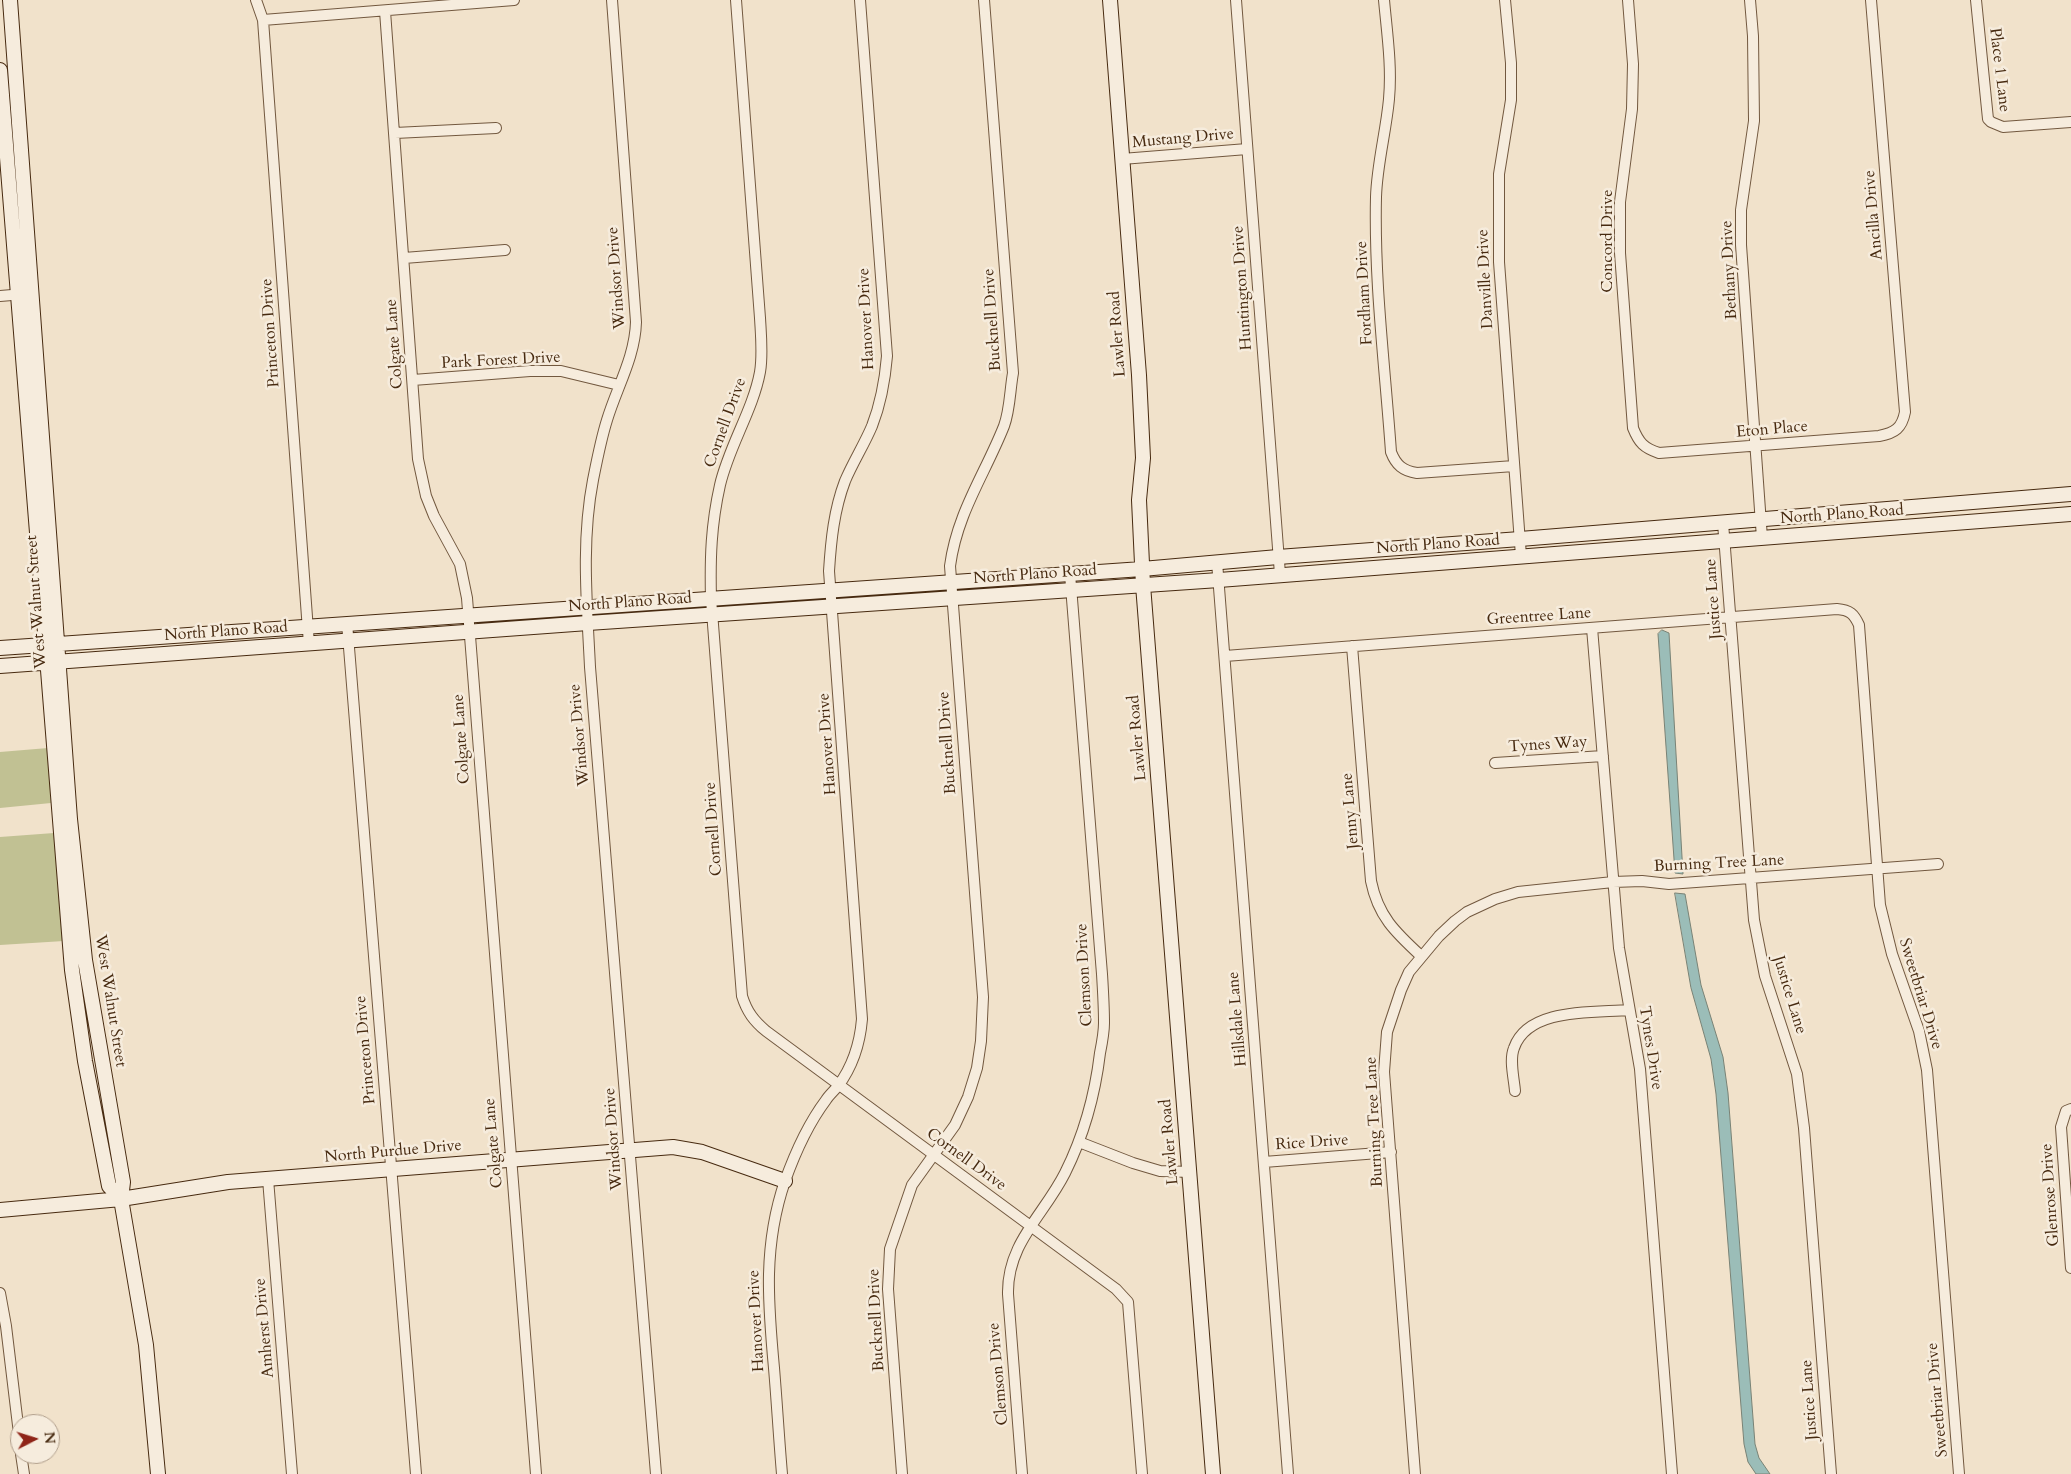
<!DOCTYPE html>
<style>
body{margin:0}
#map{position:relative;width:2071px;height:1474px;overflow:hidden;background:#f1e2cb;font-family:Cardo,serif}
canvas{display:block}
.north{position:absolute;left:10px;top:1414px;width:50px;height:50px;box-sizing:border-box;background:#f6ecdd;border:1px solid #b09e8b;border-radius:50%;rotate:85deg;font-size:14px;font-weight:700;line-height:20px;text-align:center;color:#472a10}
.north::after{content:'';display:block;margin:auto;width:18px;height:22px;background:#8f2418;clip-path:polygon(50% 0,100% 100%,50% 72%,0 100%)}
</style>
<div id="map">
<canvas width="2071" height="1474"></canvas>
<div class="north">N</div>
</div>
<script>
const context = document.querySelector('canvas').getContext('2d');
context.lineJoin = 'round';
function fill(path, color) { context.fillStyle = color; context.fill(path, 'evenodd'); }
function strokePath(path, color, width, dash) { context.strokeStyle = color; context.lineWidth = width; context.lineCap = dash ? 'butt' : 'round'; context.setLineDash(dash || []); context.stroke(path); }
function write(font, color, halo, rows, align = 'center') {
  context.font = font + ' Cardo,serif'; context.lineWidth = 5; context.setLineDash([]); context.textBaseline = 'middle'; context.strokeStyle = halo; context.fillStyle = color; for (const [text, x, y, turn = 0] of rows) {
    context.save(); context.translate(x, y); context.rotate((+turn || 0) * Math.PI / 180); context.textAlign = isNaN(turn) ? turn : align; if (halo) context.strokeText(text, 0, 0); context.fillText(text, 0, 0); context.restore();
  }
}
const green = new Path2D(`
 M48,748l3,55 -51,5v-56z
 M54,833l10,108 -64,4v-108z`);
const water = new Path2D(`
 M1662,630l7,3 14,241 -8,-1 -17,-239z
 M1675,893l10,1 16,91 22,72 5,36 27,351 4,14 11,16h-14l-8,-12 -4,-18 -28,-350 -5,-35 -20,-71z`);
const street = new Path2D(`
 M256,0l7,20 46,624
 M612,0l24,322c-1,35 -19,65 -29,98 -6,19 -10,40 -14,60 -12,62 -6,124 -3,187l66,807
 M736,0l24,318c1,18 3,37 0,54 -7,38 -31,74 -40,113 -9,40 -10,73 -9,114l31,397c5,16 12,25 24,35l350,258 12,13 14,172
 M1236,0l44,574
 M1384,0c3,33 8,66 5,99 -3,33 -12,65 -13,98 -2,85 9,170 15,255 5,13 12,19 26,21l97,-7
 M1505,0l6,63v37l-12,74v88l22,294
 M1628,0l5,64 -1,45 -12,93v51l13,175c6,15 11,20 26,25l220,-17c16,-3 23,-8 26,-24l-34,-412
 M1750,0l3,36 1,85 -13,89v35l21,293
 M1976,0l12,119 3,3 12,5 68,-5
 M385,11l33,448 8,37 8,20 26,48 7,34 69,876
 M263,20l251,-20
 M395,133l101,-5
 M1122,159l125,-10
 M404,258l101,-8
 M0,296l24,-2
 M413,380l117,-9h31l58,14
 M1723,523l31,397 11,56 32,98 7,54 27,346
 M1217,562l71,912
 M347,623l69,851
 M1592,628l27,320 21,121 32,405
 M1352,646l19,235c7,35 24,51 50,75
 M1225,656l612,-47c13,1 17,5 22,16l21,280 12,49 27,77 8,39 32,404
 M1495,763l108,-7
 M1515,1091c-1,-13 -6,-31 -1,-43 14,-41 81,-35 115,-38
 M2071,1109l-5,2 -5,16 10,141
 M1079,1142l54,21 27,8 30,1
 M1264,1162l127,-10
 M268,1179l24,295
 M0,1293l6,33 14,116
 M21,1454l3,20
 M782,1474c-3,-35 -5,-70 -8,-106 -6,-65 -11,-123 11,-187 10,-28 23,-57 41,-81 3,-5 8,-9 12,-14 15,-20 22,-43 24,-67l-33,-448c2,-31 5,-61 16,-90 8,-19 19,-36 27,-55 9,-23 13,-46 15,-70l-27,-356
 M902,1474l-14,-185 2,-40 22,-64 43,-60 13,-28 9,-29 4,-27 2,-44 -33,-431c7,-53 35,-92 54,-140 6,-16 6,-37 9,-53l-29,-373
 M1022,1474l-14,-180c-1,-51 36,-79 57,-121 19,-38 30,-78 35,-120 2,-10 4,-20 4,-30 0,-16 -1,-33 -2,-49l-32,-400
 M1415,1474l-31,-402 3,-40 14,-42 8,-18 30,-36 16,-15 12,-9 28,-13 23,-7 95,-10 29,-1 27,3 269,-20`);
const secondary = new Path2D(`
 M10,0l60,819 15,141 38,222 -2,17 25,146 12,129
 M1110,0l29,375 4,83 -4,42 4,85 70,889
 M0,70l72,900 13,91 24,125 12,13
 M0,648l1142,-79 136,-12 242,-18 551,-45
 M0,666l588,-43 631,-43 852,-66
 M0,1210l121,-11 107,-17 445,-35 29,5 83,29`);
const streetNames = [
 ["Place 1 Lane",1999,70,83],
 ["Mustang Drive",1183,139,-5],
 ["Ancilla Drive",1874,215,-95],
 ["Concord Drive",1608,241,-90],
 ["Bethany Drive",1730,270,-93],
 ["Windsor Drive",617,278,-94],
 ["Danville Drive",1486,279,-93],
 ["Huntington Drive",1243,288,-94],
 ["Fordham Drive",1365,293,-93],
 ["Hanover Drive",867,319,-93],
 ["Bucknell Drive",993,320,-94],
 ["Princeton Drive",271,333,-94],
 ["Lawler Road",1118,334,-94],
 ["Colgate Lane",395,344,-94],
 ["Park Forest Drive",501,361,-3],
 ["Cornell Drive",726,423,-70],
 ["Eton Place",1772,430,-5],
 ["North Plano Road",1842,515,-4],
 ["North Plano Road",1438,545,-4],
 ["North Plano Road",1035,575,-4],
 ["Justice Lane",1714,599,-94],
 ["West Walnut Street",37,602,-94],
 ["North Plano Road",630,603,-4],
 ["Greentree Lane",1539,617,-4],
 ["North Plano Road",226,632,-4],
 ["Windsor Drive",580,735,-95],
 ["Lawler Road",1138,738,-95],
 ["Colgate Lane",462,739,-94],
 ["Bucknell Drive",948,743,-94],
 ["Hanover Drive",828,744,-94],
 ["Tynes Way",1548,745,-4],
 ["Jenny Lane",1351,811,-95],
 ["Cornell Drive",714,829,-94],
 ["Burning Tree Lane",1719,864,-3],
 ["Clemson Drive",1085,975,-93],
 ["Sweetbriar Drive",1920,994,73],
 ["Justice Lane",1789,995,73],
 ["West Walnut Street",110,1001,81],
 ["Hillsdale Lane",1238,1019,-95],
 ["Tynes Drive",1650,1048,81],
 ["Princeton Drive",366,1050,-95],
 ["Burning Tree Lane",1375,1122,-93],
 ["Windsor Drive",614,1139,-94],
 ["Lawler Road",1170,1142,-95],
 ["Colgate Lane",494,1143,-95],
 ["Rice Drive",1312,1143,-4],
 ["North Purdue Drive",393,1152,-5],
 ["Cornell Drive",966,1160,36],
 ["Glenrose Drive",2051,1195,-94],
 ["Bucknell Drive",877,1320,-93],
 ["Hanover Drive",757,1321,-93],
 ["Amherst Drive",265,1328,-95],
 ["Clemson Drive",999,1374,-95],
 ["Justice Lane",1810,1400,-94],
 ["Sweetbriar Drive",1938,1400,-95]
];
fill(green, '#c1c193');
fill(water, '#9bbdb8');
strokePath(water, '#798275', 1);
strokePath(street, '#72583f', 12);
strokePath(secondary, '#472a10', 16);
strokePath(street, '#f6ecdd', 10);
strokePath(secondary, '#f6ecdd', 14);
write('16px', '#472a10', '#f6ecdd', streetNames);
</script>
